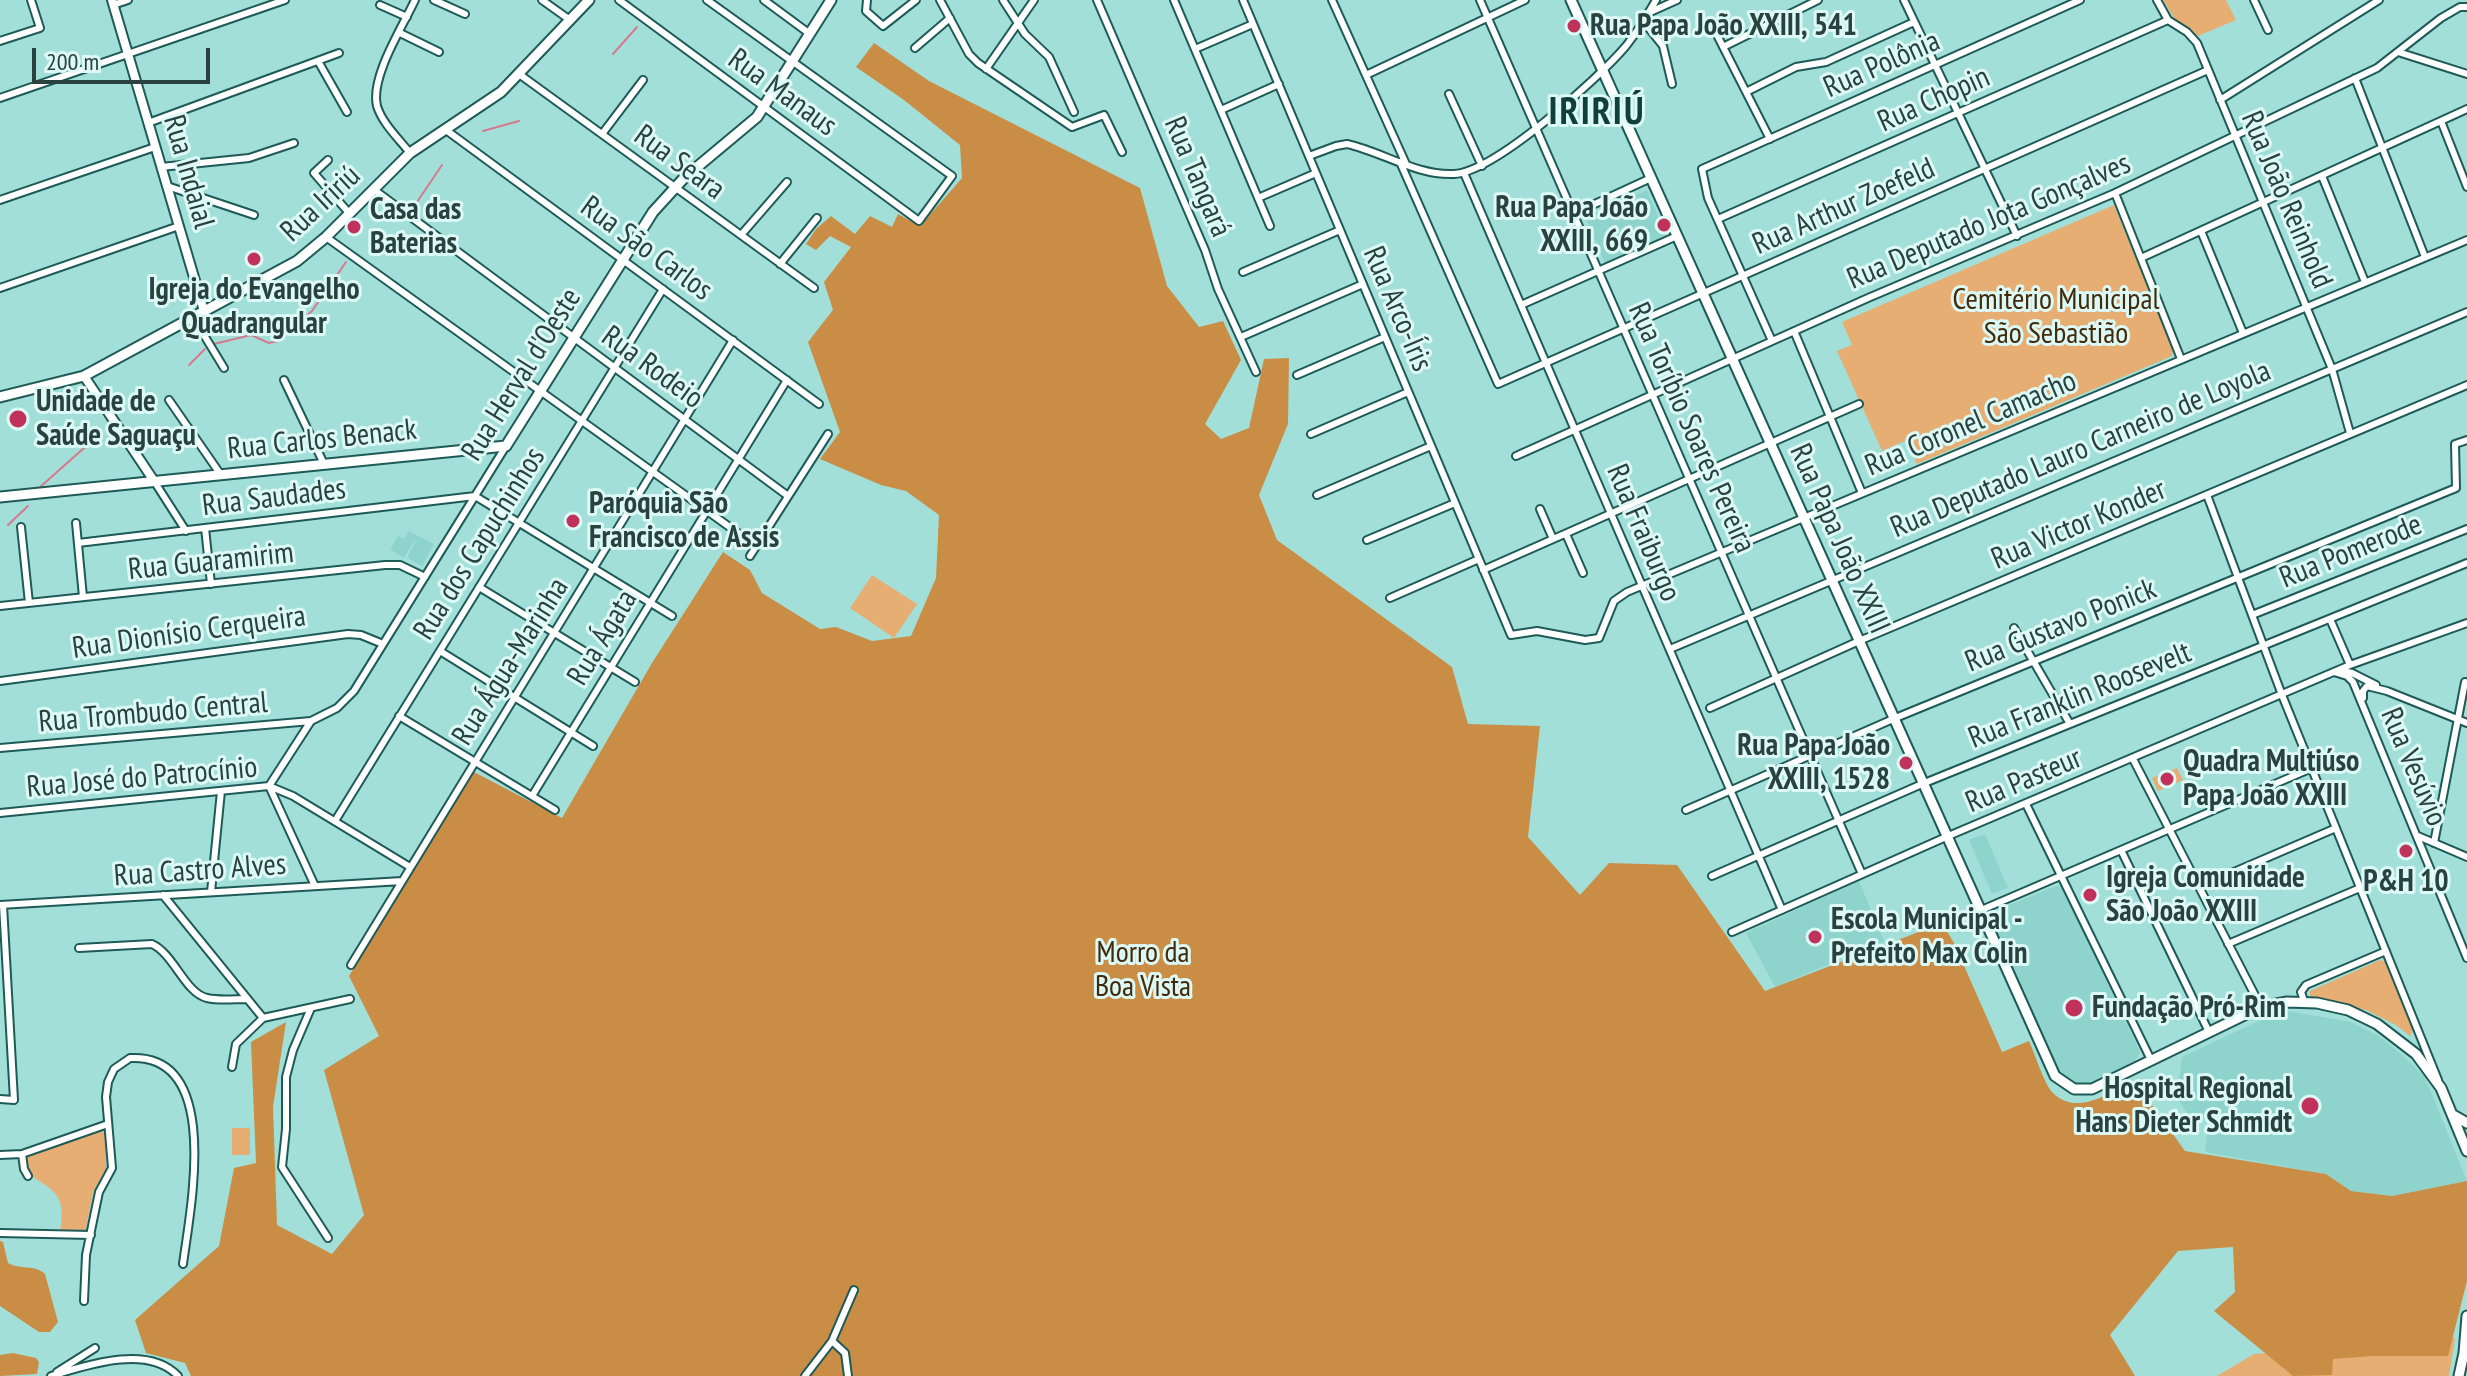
<!DOCTYPE html>
<meta charset="utf-8">
<style>
body{margin:0}
#map{position:relative;width:2467px;height:1376px;overflow:hidden;background:#a3dfd9;font-family:"PT Sans Narrow",sans-serif}
canvas{display:block}
.scale{position:absolute;left:32px;top:48px;width:178px;height:36px;box-sizing:border-box;border:4px solid #294240;border-top:0;padding-left:10px;font-size:24px;line-height:28px;white-space:nowrap;color:#294240;-webkit-text-stroke:6px #dcf9f6;paint-order:stroke}
</style>
<div id="map">
<canvas width="2467" height="1376"></canvas>
<div class="scale">200 m</div>
</div>
<script>
const context = document.querySelector('canvas').getContext('2d');
context.lineJoin = 'round';
function fill(path, color) { context.fillStyle = color; context.fill(path, 'evenodd'); }
function strokePath(path, color, width, dash) { context.strokeStyle = color; context.lineWidth = width; context.lineCap = dash ? 'butt' : 'round'; context.setLineDash(dash || []); context.stroke(path); }
function write(font, color, halo, rows, align = 'center') {
  context.font = font + ' "PT Sans Narrow",sans-serif'; context.lineWidth = 6; context.setLineDash([]); context.textBaseline = 'middle'; context.strokeStyle = halo; context.fillStyle = color; for (const [text, x, y, turn = 0] of rows) {
    context.save(); context.translate(x, y); context.rotate((+turn || 0) * Math.PI / 180); context.textAlign = isNaN(turn) ? turn : align; if (halo) context.strokeText(text, 0, 0); context.fillText(text, 0, 0); context.restore();
  }
}
const built = new Path2D(`
 M1647,190l20,47 -62,26 -20,-46z
 M409,531l25,13 -12,22 -15,-8 8,-16 -1,-1 -10,17 -14,-8 8,-14 6,3z
 M1985,834l23,54 -16,6 -23,-54z
 M1859,881l25,60 -109,46 -29,-54z
 M2056,886l6,1 78,165 -5,9 -51,24 -18,-5 -9,-9 -68,-153 3,-6z
 M2282,1010l69,12 28,14 22,18 24,23 42,104 -75,15 -41,-5 -25,-17 -121,-22 4,-35 -22,-4 -10,-15 5,-41z`);
const green = new Path2D(`
 M2163,0h63l10,20 -38,16 -22,-15z
 M2114,205l59,145 -1,6 -255,108 -10,-24 -25,11 -45,-100 15,-6 -10,-23z
 M872,575l45,29 -23,34 -44,-30z
 M2177,768l6,12 -25,11 -6,-13z
 M2380,960l5,2 28,68 -3,6 -14,-11 -30,-15 -53,-12 -3,-3v-4z
 M232,1128h18v27h-18z
 M101,1130l6,6 -1,33 -13,23 -8,41h-25c5,-36 0,-39 -30,-58l-4,-17z
 M2455,1338l-6,38h-232l37,-22z`);
const forest = new Path2D(`
 M874,43l55,38 211,107 27,98 32,41 24,-6 18,39 -36,64 16,15 28,-11 15,-69 25,-1 -1,66 -29,71 18,45 175,127 16,57 72,2 -12,111 52,58 29,-32 68,2 88,126 177,-68 12,20 48,109 27,-11c6,13 15,43 24,52 24,24 58,-1 81,-13l51,71 141,23 25,17 41,5 75,-15v100l-19,75h-76l-39,3 -1,16 -39,1 -79,-65 21,-19 -2,-45 -55,4 -68,84 25,41h-1944l-6,-13 -39,-10 -11,-33 84,-74 15,-78 22,-5 -5,-121 35,-20 -13,85 4,118 55,29 32,-39 -40,-145 55,-34 -30,-60 125,-204 88,46 90,-155 71,-111 27,18 12,23 58,36 16,-2 36,14 39,-5 25,-58 3,-63 -33,-24 -25,-6 -61,-26 20,-27 -32,-90 25,-32 -9,-28 27,-35 -21,-11 -14,14 -10,-6 10,-15 15,-13 24,18 15,-18 22,11 6,-13 22,12 42,-48 -2,-33 -56,-45 -48,-33z
 M0,1241l3,1 5,21c12,7 26,1 37,11l13,48 -8,10h-11l-39,-26z
 M13,1353l23,5 3,4 -2,12 -37,2v-21z`);
const stream = new Path2D(`
 M613,54l24,-27
 M483,131l36,-10
 M413,208l29,-43
 M214,344l37,-9 18,8 9,-2 34,-30 34,-49
 M189,365l16,-16
 M39,488l54,-48
 M8,525l20,-19`);
const street = new Path2D(`
 M434,0l31,14
 M542,0l28,20
 M619,0l300,221 33,-45 -245,-176
 M764,0l46,34
 M867,0l-1,11 17,15 33,-26
 M940,0l29,54 9,9 94,64 32,-12 18,37
 M1003,0l22,34 24,23 25,55
 M1097,0l108,250 13,39 38,83
 M1174,0l96,226
 M1243,0l268,635 26,-4 48,9 14,-2 15,-37 13,-9 840,-352
 M1332,0l74,164
 M1480,0l382,874
 M1904,0l113,236
 M2157,0l11,20 19,12 10,11 135,326 18,64
 M2254,0l14,30
 M113,5l15,-5
 M380,5l27,12
 M1648,13l29,-13
 M1643,21l20,25 9,38
 M400,33l39,19
 M1716,33l54,106
 M0,41l40,-13 -9,-28
 M1723,47l95,-47
 M915,48l35,-30
 M1195,49l58,-25
 M2398,52l69,22
 M318,61l29,51
 M986,69l48,-69
 M519,74l295,214
 M1366,75l159,-75
 M2355,78l70,179
 M1746,92l50,-25 30,-5 88,-40
 M1449,94l33,72
 M0,98l285,-98
 M2220,100l159,-100
 M1221,110l58,-26
 M2441,121l26,66
 M148,123l191,-70
 M446,130l373,274
 M602,134l41,-54
 M410,153c-11,-14 -28,-30 -33,-47 -7,-29 26,-80 38,-106
 M1309,156l27,-10 11,-2c36,8 70,32 107,30 41,-2 144,-95 172,-128 11,-14 21,-30 30,-46
 M328,160l-14,13 35,40
 M1400,162l98,222 710,-314
 M161,167l88,-9 45,-15
 M1464,173l318,737
 M2322,176l43,106
 M167,186l87,29
 M373,189l415,307
 M2115,193l66,166
 M1258,198l58,-25
 M0,200l155,-53
 M1573,214l78,-36
 M1718,219l450,-199
 M2201,231l42,102
 M741,235l46,-53
 M326,237l430,309
 M2141,258l326,-149
 M780,264l37,-46
 M1243,272l97,-42
 M0,288l179,-62
 M1521,305l156,-69
 M193,317l31,51
 M1794,331l68,162
 M1241,337l122,-53
 M1772,341l-64,-143 -6,-29 378,-169
 M1297,375l88,-38
 M284,380l40,84
 M169,400l52,75
 M1311,434l97,-42
 M1516,456l352,-158 247,-105 262,-125 64,-50 19,-11h7
 M154,481l32,50
 M1317,495l114,-49
 M2207,495l75,200 156,385
 M1540,509l13,30
 M76,523l7,74
 M21,527l8,76
 M205,528l6,56
 M1566,534l17,39
 M1367,540l88,-37
 M78,543l397,-47 197,120
 M750,556l78,-122
 M1483,570l376,-166
 M479,587l156,95
 M1390,598l89,-39
 M0,606l385,-41h15l25,12
 M2252,615l215,-86
 M2330,619l20,46
 M2014,628l56,96
 M1670,649l797,-337
 M440,651l153,95
 M2343,671l9,2 24,12
 M2334,672l13,4 6,6 114,276
 M0,681l348,-47 13,1 22,9
 M2363,698v-7l4,-5 20,5 80,32
 M1710,708l149,-67 608,-256
 M399,716l156,94
 M0,748l311,-27
 M2133,759l128,248
 M532,796l255,-416
 M2026,804l125,256
 M1686,810l207,-91 563,-231 -1,-44 12,-4
 M0,813l269,-27 24,10 117,71
 M335,821l328,-532
 M2418,836l49,21
 M2434,843l31,-161
 M2121,850l88,182
 M1712,876l210,-92 545,-221
 M315,886l-46,-100 42,-65 26,-13 17,-17 152,-245
 M2199,887l137,-59
 M211,892l10,-101
 M163,895l100,123
 M0,905l402,-24
 M1979,911l333,-143
 M1732,932l214,-95 404,-172 117,-42
 M2228,944l132,-56
 M79,948l73,-4c22,10 33,49 55,54 13,3 27,1 40,1
 M351,965l382,-625
 M2304,1001l-3,-9 5,-7 80,-34
 M311,1008l-18,42 -7,27v52l-4,38 46,71
 M232,1067l4,-23 27,-26 87,-19
 M0,1099l14,1 -11,-195
 M22,1154l2,15 4,7
 M0,1155l22,-1 86,-30
 M0,1233l91,2
 M84,1301l2,-46 13,-63 13,-24 -6,-71 2,-15 6,-13 16,-11c93,-5 60,152 53,206
 M832,1341l22,-51
 M57,1372l38,-24
 M51,1376c36,-11 97,-32 127,0
 M805,1376l27,-35 13,12 3,23`);
const secondary = new Path2D(`
 M112,0l92,311
 M84,376l70,105`);
const primary = new Path2D(`
 M1571,0l484,1076 19,13h18l169,-82 26,-5 30,1 31,7 29,14 39,30 25,34 26,63
 M0,397l84,-21 213,-115 29,-24 84,-84 91,-61 88,-92
 M0,497l506,-51 147,-234 31,-34 73,-61 74,-117
 M2453,1115l14,8
 M2459,1376l5,-23 3,-37`);
const markers = [
 [1574,26,8,"#c0325c"],
 [1664,225,8,"#c0325c"],
 [354,227,8,"#c0325c"],
 [254,259,8,"#c0325c"],
 [18,419,10,"#c0325c"],
 [573,521,8,"#c0325c"],
 [1906,763,8,"#c0325c"],
 [2167,779,8,"#c0325c"],
 [2406,851,8,"#c0325c"],
 [2090,895,8,"#c0325c"],
 [1815,937,8,"#c0325c"],
 [2074,1008,10,"#c0325c"],
 [2310,1106,10,"#c0325c"]
];
const poiNames = [
 ["Rua Papa João XXIII, 541",1590,26],
 ["Rua Papa João",1648,208,"right"],
 ["XXIII, 669",1648,242,"right"],
 ["Casa das",370,210],
 ["Baterias",370,244],
 ["Igreja do Evangelho",254,290,"center"],
 ["Quadrangular",254,324,"center"],
 ["Unidade de",36,402],
 ["Saúde Saguaçu",36,436],
 ["Paróquia São",589,504],
 ["Francisco de Assis",589,538],
 ["Rua Papa João",1890,746,"right"],
 ["XXIII, 1528",1890,780,"right"],
 ["Quadra Multiúso",2183,762],
 ["Papa João XXIII",2183,796],
 ["Igreja Comunidade",2106,878],
 ["São João XXIII",2106,912],
 ["P&H 10",2406,882,"center"],
 ["Escola Municipal -",1831,920],
 ["Prefeito Max Colin",1831,954],
 ["Fundação Pró-Rim",2092,1008],
 ["Hospital Regional",2292,1089,"right"],
 ["Hans Dieter Schmidt",2292,1123,"right"]
];
const streetNames = [
 ["Rua Polônia",1882,65,-24],
 ["Rua Manaus",782,93,36],
 ["Rua Chopin",1934,100,-24],
 ["Rua Seara",679,163,36],
 ["Rua Indaial",188,172,74],
 ["Rua Tangará",1197,177,67],
 ["Rua João Reinhold",2286,200,67],
 ["Rua Iririú",321,204,-43],
 ["Rua Arthur Zoefeld",1844,207,-24],
 ["Rua Deputado Jota Gonçalves",1989,222,-23],
 ["Rua São Carlos",646,249,36],
 ["Rua Arco-Íris",1397,309,67],
 ["Rua Rodeio",652,368,36],
 ["Rua Herval d'Oeste",522,375,-58],
 ["Rua Coronel Camacho",1971,424,-23],
 ["Rua Toríbio Soares Pereira",1691,428,66],
 ["Rua Carlos Benack",322,440,-6],
 ["Rua Deputado Lauro Carneiro de Loyola",2081,450,-23],
 ["Rua Saudades",274,498,-7],
 ["Rua Victor Konder",2079,525,-23],
 ["Rua Fraiburgo",1643,533,67],
 ["Rua Papa João XXIII",1839,539,66],
 ["Rua dos Capuchinhos",480,544,-58],
 ["Rua Pomerode",2351,552,-22],
 ["Rua Guaramirim",211,562,-6],
 ["Rua Gustavo Ponick",2061,626,-22],
 ["Rua Dionísio Cerqueira",189,633,-8],
 ["Rua Ágata",603,638,-59],
 ["Rua Água-Marinha",511,662,-58],
 ["Rua Franklin Roosevelt",2080,696,-22],
 ["Rua Trombudo Central",153,713,-5],
 ["Rua Vesúvio",2413,767,67],
 ["Rua José do Patrocínio",142,778,-5],
 ["Rua Pasteur",2024,781,-23],
 ["Rua Castro Alves",200,871,-4]
];
const parkNames = [
 ["Cemitério Municipal",2056,300],
 ["São Sebastião",2056,334],
 ["Morro da",1143,953],
 ["Boa Vista",1143,987]
];
const districtNames = [
 ["IRIRIÚ",1597,113]
];
fill(built, '#8ed4cd');
fill(green, '#e6ae72');
fill(forest, '#c98d46');
strokePath(stream, '#d57a8c', 2);
strokePath(street, '#1e5a56', 10);
strokePath(secondary, '#1e5a56', 12);
strokePath(primary, '#1e5a56', 13);
strokePath(street, '#fff', 6);
strokePath(secondary, '#fff', 8);
strokePath(primary, '#fff', 9);
for (const [x, y, r, color] of markers) { const dot = new Path2D(); dot.arc(x, y, r, 0, 2 * Math.PI); context.fillStyle = color; context.fill(dot); strokePath(dot, '#dcf9f6', 3); }
write('bold 30px', '#294240', '#dcf9f6', poiNames, 'left');
write('30px', '#294240', '#dcf9f6', streetNames);
write('30px', '#432a0b', '#dcf9f6', parkNames);
context.letterSpacing = '2px';
write('bold 38px', '#113f3b', '#dcf9f6', districtNames);
context.letterSpacing = '0px';
</script>
